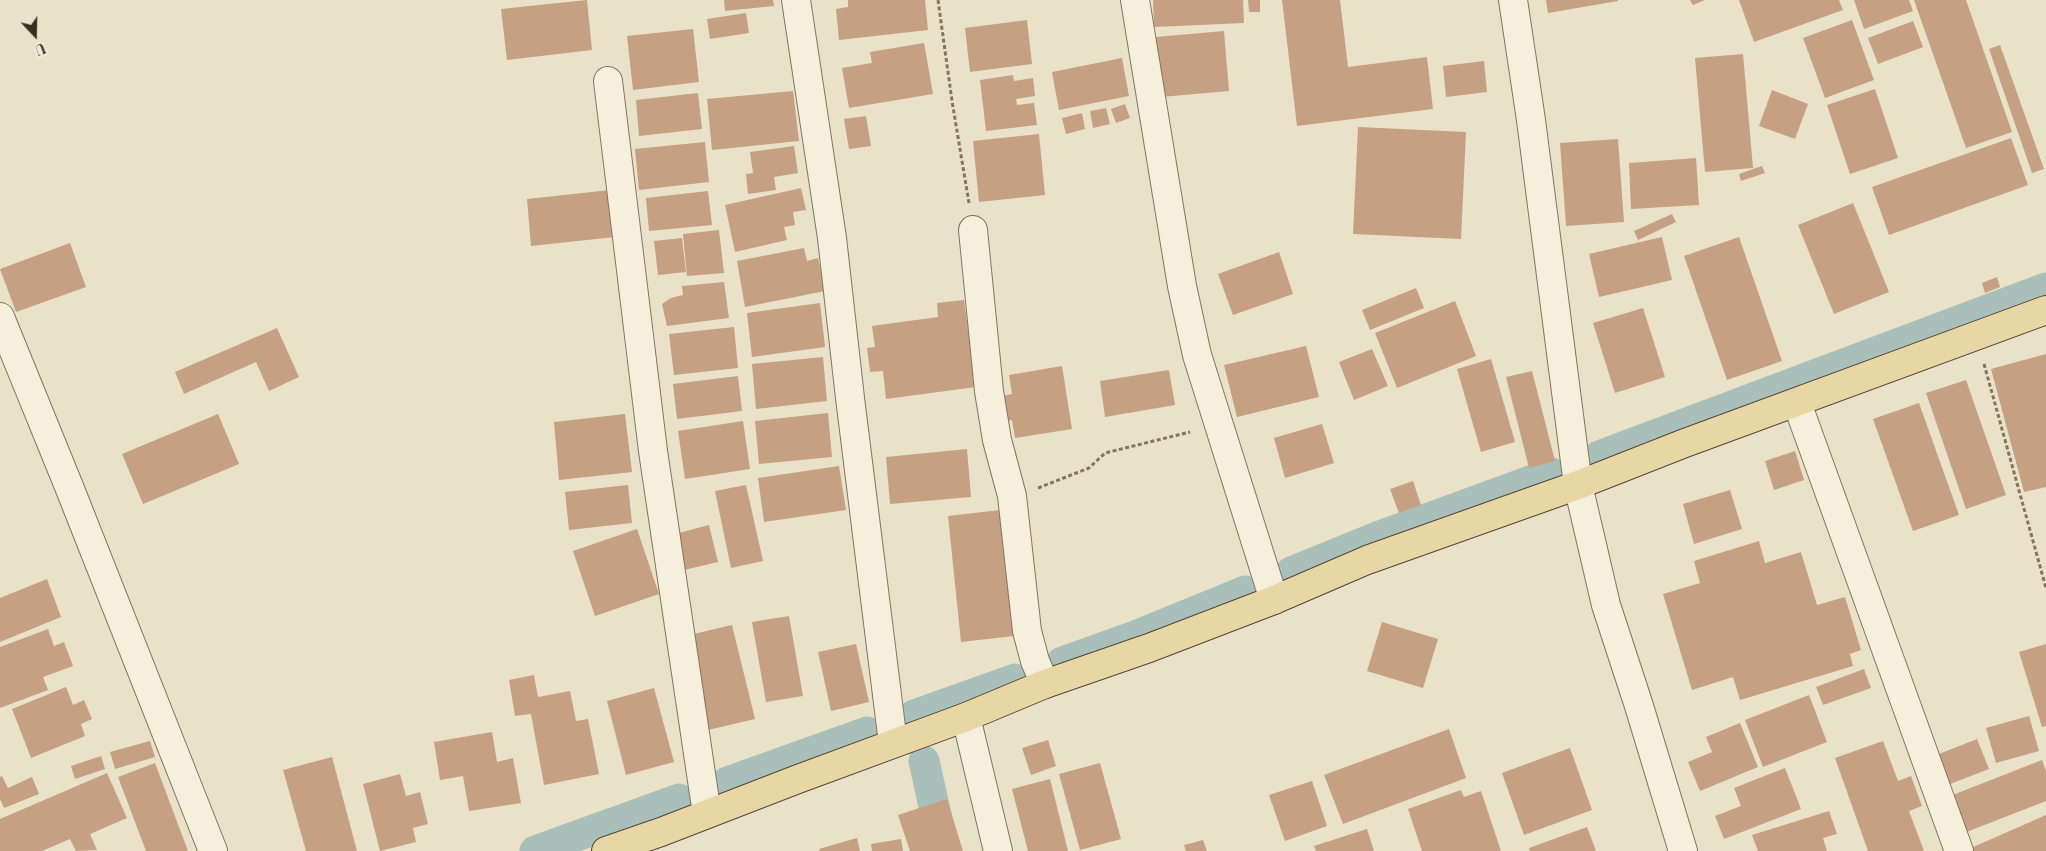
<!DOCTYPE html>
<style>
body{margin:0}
#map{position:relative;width:2046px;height:851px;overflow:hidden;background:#eae1c9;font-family:"Playfair Display",serif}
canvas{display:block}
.north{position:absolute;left:10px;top:10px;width:50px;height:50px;-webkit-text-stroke:4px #f3ebd8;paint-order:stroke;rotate:159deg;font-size:14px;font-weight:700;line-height:20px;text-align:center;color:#372c21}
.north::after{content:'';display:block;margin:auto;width:18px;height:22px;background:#372c21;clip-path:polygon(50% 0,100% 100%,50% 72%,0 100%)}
</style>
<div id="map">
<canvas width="2046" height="851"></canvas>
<div class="north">U</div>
</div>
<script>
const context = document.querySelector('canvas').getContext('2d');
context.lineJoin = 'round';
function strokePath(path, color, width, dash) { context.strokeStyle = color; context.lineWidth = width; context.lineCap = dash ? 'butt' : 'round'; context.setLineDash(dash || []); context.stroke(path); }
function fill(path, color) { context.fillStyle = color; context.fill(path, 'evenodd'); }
const stream = new Path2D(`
 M974,694v2`);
const canal = new Path2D(`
 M1599,456l447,-168
 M1291,572l86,-35 175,-64
 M1062,662l73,-26 110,-45
 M915,717l-1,-2 101,-36
 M924,761l20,90
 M727,782l140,-50
 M535,851l144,-52`);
const building = new Path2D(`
 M587,0l5,50 -85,10 -6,-51z
 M724,0h49l1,6 -49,5z
 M848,0h77l3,30 -89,10 -3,-31 12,-2z
 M1153,0h90l1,23 -90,4z
 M1248,0h12v12h-11z
 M1282,0h58l8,67 79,-10 6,52 -136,17z
 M1546,0h72v1l-70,12z
 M1690,0h15l-12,5z
 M1739,0h100l4,10 -89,32z
 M1854,0h55l4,11 -49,18z
 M1914,0h52l46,132 -46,16z
 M746,13l3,20 -39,6 -3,-20z
 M1027,20l5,44 -62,8 -5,-44z
 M1852,20l22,60 -49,18 -22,-60z
 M1913,21l10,26 -45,17 -10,-26z
 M693,29l6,53 -66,8 -6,-54z
 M1224,31l5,60 -68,6 -5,-60z
 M924,43l9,51 -84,14 -7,-40 30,-5 -2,-11z
 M2000,45l44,124 -12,4 -43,-124z
 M1743,54l10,114 -48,4 -10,-114z
 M1122,58l7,38 -70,14 -7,-38z
 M1484,61l3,31 -41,5 -3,-31z
 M1013,75l1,6 19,-3 2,18 -19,3 1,6 17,-2 3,22 -51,6 -6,-51z
 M1875,89l23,69 -48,16 -23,-69z
 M1772,90l36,14 -13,35 -36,-13z
 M793,91l6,50 -87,9 -5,-51z
 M698,93l4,36 -63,7 -3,-36z
 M1125,104l5,14 -14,5 -5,-14z
 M1106,108l4,16 -17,4 -3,-17z
 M1082,113l3,16 -19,5 -4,-16z
 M866,116l5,30 -22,3 -5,-30z
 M1358,127l108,5 -5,107 -108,-5z
 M1039,134l6,61 -66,7 -6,-61z
 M2011,138l17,47 -139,50 -17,-48z
 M1618,139l6,83 -58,4 -6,-83z
 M705,142l4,40 -70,8 -4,-41z
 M794,146l4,27 -24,4 2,13 -28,4 -2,-20 7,-1 -3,-21z
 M1696,158l3,47 -68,4 -2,-46z
 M1762,166l3,7 -24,8 -2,-7z
 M801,188l5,22 -13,2 2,13 -11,2 3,13 -52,12 -10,-47z
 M610,190l5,47 -84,9 -4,-47z
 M708,191l4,34 -63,6 -3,-33z
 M1853,203l36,89 -55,22 -36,-89z
 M1672,214l4,8 -38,18 -4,-9z
 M719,230l5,43 -37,3 -4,-42z
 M1662,237l10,43 -73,17 -10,-43z
 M1739,237l43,124 -55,19 -43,-124z
 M682,238l4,34 -28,3 -4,-34z
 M70,243l16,44 -70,25 -16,-43z
 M804,248l3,13 11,-3 7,33 -80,16 -8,-46z
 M1279,252l14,42 -60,21 -15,-41z
 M1997,277l3,10 -15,6 -3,-10z
 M724,282l5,36 -62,8 -5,-22 9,-6 12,-3 -1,-9z
 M1416,288l8,20 -54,22 -8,-20z
 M964,300l12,87 -90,12 -3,-28 -13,1 -3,-24 8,-1 -3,-21 66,-9 -1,-14z
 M1455,301l21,55 -79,32 -22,-55z
 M820,303l5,44 -73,10 -5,-44z
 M1643,308l22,69 -50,16 -22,-70z
 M734,327l4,41 -64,7 -5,-41z
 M277,328l22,49 -30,14 -13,-29 -72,32 -9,-22z
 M1306,346l13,51 -82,20 -13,-52z
 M1372,349l16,37 -34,14 -15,-38z
 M2046,354v133l-22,5 -33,-123z
 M823,357l4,44 -71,8 -4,-45z
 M1491,359l24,83 -34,10 -24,-83z
 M1062,366l10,63 -57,9 -3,-18 -12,2 -4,-25 16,-3 -3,-19z
 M1169,370l6,35 -70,12 -5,-36z
 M1532,371l23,90 -26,7 -23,-91z
 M738,376l4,35 -65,8 -4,-35z
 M1966,380l40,115 -40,14 -40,-116z
 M1919,403l40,112 -46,16 -40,-112z
 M828,413l4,44 -73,7 -4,-43z
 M218,414l21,50 -96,40 -21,-50z
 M625,414l7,58 -73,8 -5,-58z
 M743,421l7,48 -65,10 -7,-48z
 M1322,424l12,39 -49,15 -11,-40z
 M967,449l4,48 -81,7 -4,-47z
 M1795,451l9,29 -30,10 -9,-29z
 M839,466l7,44 -82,12 -6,-44z
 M1413,481l8,24 -22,8 -9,-24z
 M628,485l4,38 -63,7 -4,-38z
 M746,485l17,76 -32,7 -16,-77z
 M1730,490l12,39 -48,15 -11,-40z
 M1000,510l14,126 -53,6 -13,-126z
 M709,525l9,37 -34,8 -9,-36z
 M637,529l22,65 -64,22 -22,-65z
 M1759,541l6,22 36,-11 16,53 28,-8 16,53 -11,4 3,12 -113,34 -7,-23 -41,13 -29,-96 37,-11 -6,-22z
 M47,579l14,38 -61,25v-44z
 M789,616l14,80 -37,6 -14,-80z
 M1382,622l56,17 -15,49 -56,-17z
 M732,625l23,94 -47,11 -23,-94z
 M48,629l6,17 10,-4 9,24 -30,11 5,13 -48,18v-61z
 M856,644l13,58 -38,9 -13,-59z
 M2046,644v82l-4,1 -23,-75z
 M1864,669l7,19 -48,17 -7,-18z
 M534,675l4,22 32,-6 6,30 12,-2 11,55 -55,11 -13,-71 -16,2 -6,-36z
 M66,687l7,18 11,-5 8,19 -11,5 4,12 -54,22 -19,-49z
 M654,688l20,74 -48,13 -19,-74z
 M1809,695l18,47 -64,25 -18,-47z
 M2029,716l10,35 -43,12 -10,-35z
 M1740,723l18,44 -58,24 -12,-29 24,-10 -6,-15z
 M1449,729l17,49 -123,46 -19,-49z
 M492,732l5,30 16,-4 8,45 -52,8 -6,-35 -23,4 -6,-38z
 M1977,739l12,30 -44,17 -11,-30z
 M1048,740l8,26 -25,9 -9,-27z
 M150,741l5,16 -40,12 -5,-17z
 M1883,741l15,40 13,-5 11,30 -13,5 15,40h-56l-33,-93z
 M1570,748l22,62 -68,25 -22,-62z
 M101,756l4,13 -30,10 -4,-13z
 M332,757l25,94h-51l-23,-81z
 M2042,760l4,11v30l-82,32 -14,-37z
 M155,763l33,88h-42l-28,-74z
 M1100,763l21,76 -41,11 -21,-76z
 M1785,768l16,41 -77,30 -9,-23 26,-10 -7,-18z
 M107,773l20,45 -37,16 7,16 -21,1 -6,-12 -28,12h-42v-32z
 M400,774l6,22 14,-4 8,32 -15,4 3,14 -36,9 -17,-67z
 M2,776l6,12 24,-11 7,17 -35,14 -4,-9v-22z
 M1050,779l18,72h-40l-16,-62z
 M1312,781l15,45 -42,15 -16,-46z
 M1461,790l3,7 17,-6 20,60h-79l-14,-42z
 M947,799l16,52h-53l-12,-36z
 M1829,811l8,23 -14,4 4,13h-69l-6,-16z
 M2046,815v36h-74l-1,-3z
 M1587,827l9,24h-66l-1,-3z
 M1367,829l7,22h-58l-2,-5z
 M857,838l3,13h-40l-1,-2z
 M901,839l2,12h-31l-1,-7z
 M1203,840l4,11h-21l-2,-6z`);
const path = new Path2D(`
 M938,0l14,101 17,102
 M1984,364l62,224
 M1038,488l51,-20 16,-15 85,-21`);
const minor = new Path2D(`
 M796,0l36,238 18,160 43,345
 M1135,0l47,286 15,69 77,245
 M1513,0l18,120 47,365 28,120 33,101 44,145
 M608,81l45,370 54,363
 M973,230l16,161 8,49 15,56 15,135 8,30 10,23
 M0,317l70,172 143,362
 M1797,403l162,448
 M966,717l32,134`);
const major = new Path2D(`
 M606,851l55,-19 137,-53 168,-62 79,-33 104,-36 125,-48 93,-40 211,-75 107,-42 361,-133`);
strokePath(stream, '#708d87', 9);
strokePath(canal, '#a9bfb9', 31);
fill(building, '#c5a083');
strokePath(minor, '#85745f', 30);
strokePath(major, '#534333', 30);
strokePath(path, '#85745f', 3, [4, 2.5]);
strokePath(minor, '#f6efdb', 28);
strokePath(major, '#e9d6a5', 28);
</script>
